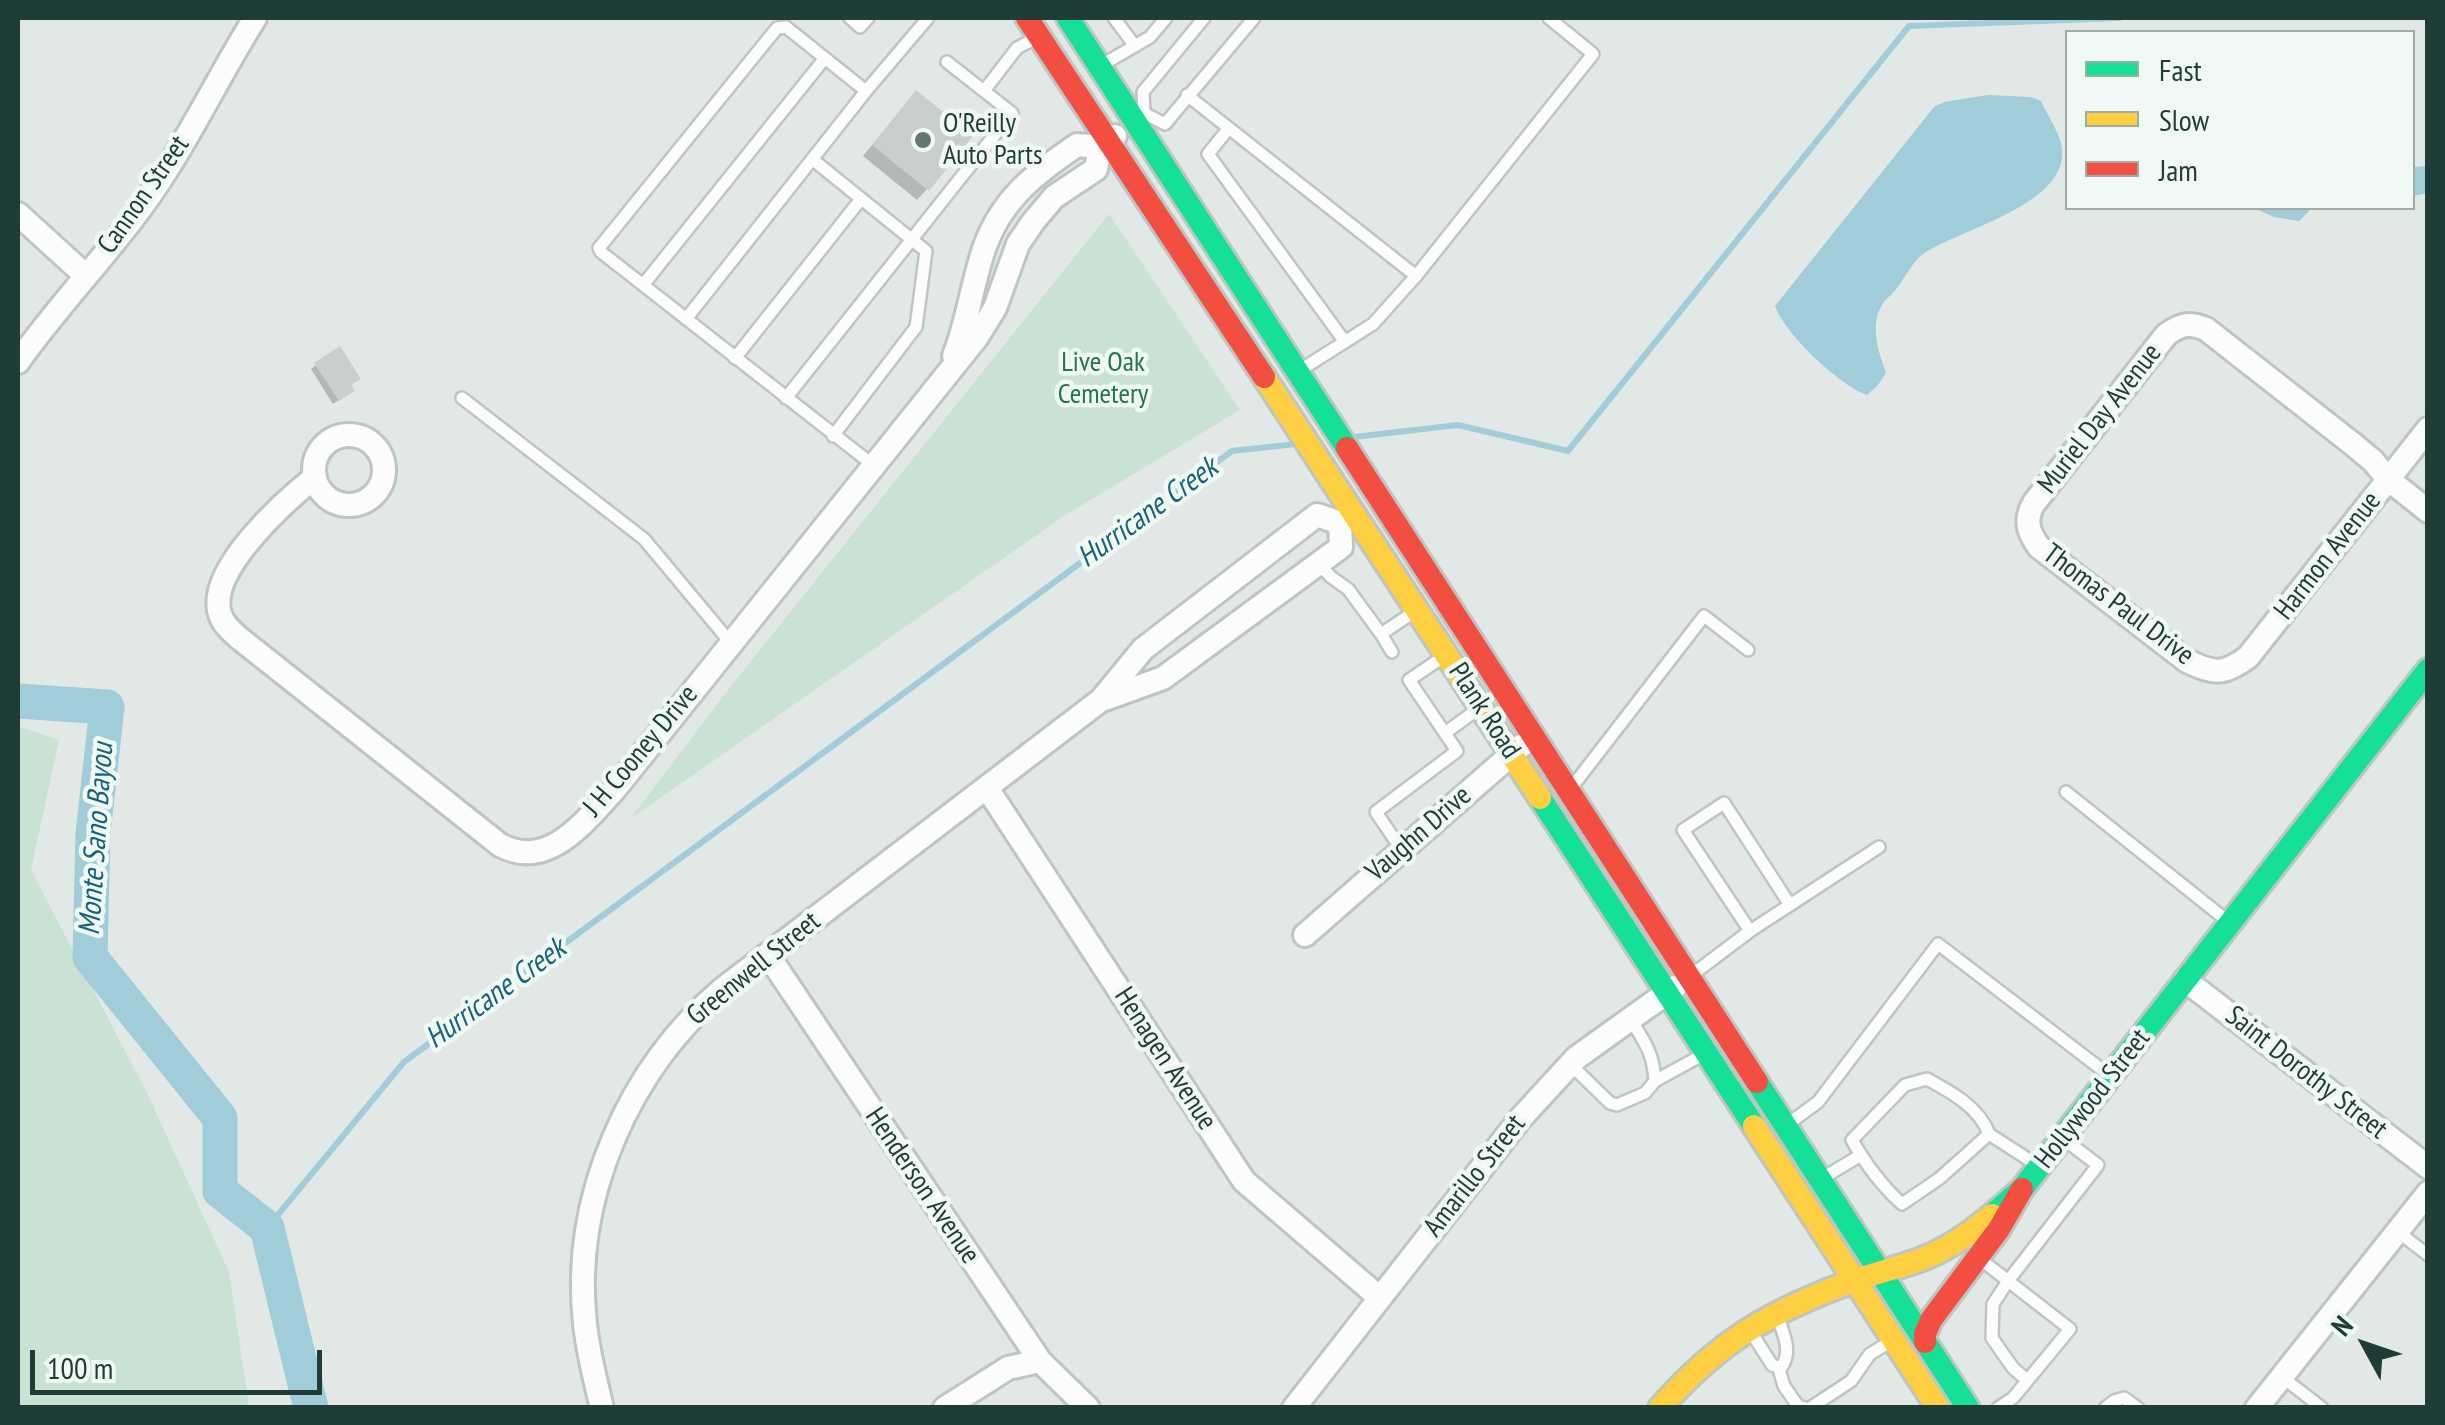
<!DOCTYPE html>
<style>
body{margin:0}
#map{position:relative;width:2445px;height:1425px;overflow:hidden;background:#e2e8e6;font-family:"PT Sans Narrow",sans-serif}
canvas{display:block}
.frame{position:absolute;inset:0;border:20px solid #1f3c37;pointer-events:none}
.legend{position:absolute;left:2065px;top:30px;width:350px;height:180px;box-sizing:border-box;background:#f0f8f4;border:2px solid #9cada8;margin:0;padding:12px 18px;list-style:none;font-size:30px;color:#1f3c37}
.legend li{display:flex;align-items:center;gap:20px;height:50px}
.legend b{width:50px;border:2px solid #9cada8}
.north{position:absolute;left:2315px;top:1295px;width:100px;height:100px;-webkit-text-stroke:8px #f0f8f4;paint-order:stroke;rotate:310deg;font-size:28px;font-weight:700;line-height:40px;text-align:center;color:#1f3c37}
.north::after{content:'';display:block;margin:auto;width:35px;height:45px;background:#1f3c37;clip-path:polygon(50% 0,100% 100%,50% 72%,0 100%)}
.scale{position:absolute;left:30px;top:1350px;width:292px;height:45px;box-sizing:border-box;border:5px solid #1f3c37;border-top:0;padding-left:12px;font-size:30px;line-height:35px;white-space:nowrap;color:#1f3c37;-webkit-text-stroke:8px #f0f8f4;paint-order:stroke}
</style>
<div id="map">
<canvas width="2445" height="1425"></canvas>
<div class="frame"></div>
<ul class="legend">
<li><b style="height:12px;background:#16e098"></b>Fast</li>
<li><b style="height:12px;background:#ffcf43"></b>Slow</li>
<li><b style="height:12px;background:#f24e42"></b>Jam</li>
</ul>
<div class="north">N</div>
<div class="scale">100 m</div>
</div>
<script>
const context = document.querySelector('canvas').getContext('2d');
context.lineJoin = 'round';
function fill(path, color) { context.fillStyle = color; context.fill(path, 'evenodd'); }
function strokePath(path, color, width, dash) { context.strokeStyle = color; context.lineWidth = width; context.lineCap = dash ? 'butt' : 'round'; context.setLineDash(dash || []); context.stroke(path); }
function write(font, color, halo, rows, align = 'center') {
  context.font = font + ' "PT Sans Narrow",sans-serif'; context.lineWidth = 9; context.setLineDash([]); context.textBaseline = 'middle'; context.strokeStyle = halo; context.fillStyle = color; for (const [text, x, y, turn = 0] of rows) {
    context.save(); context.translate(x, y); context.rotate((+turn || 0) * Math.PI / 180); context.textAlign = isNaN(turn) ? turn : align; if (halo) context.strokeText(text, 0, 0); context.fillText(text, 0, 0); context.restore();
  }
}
const green = new Path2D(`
 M1109,214l131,196 -176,106 -434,303 105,-138z
 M18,726l41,14 -28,130 117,225 81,177 20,135h-231z`);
const water = new Path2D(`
 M1988,95l43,2 10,4c6,13 16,28 20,42 14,60 -98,85 -135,109 -12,7 -20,24 -29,36 -4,6 -12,11 -15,17 -13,21 -3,47 4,68l-8,12 -11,10c-27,-9 -83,-62 -92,-89l159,-199 10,-5z
 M2427,166v27l-14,3v-29z
 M2254,208h58l-13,13 -25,-4z`);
const shadow = new Path2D(`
 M906,104l21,85 -10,11 -54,-44z
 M316,365l33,21 -2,9 -14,9 -22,-35z`);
const stream = new Path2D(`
 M1354,437l104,-12 110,26 341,-425 210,-8
 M267,1228l137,-166 828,-611 64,-7`);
const river = new Path2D(`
 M18,701l89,6 -14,126 -3,124 130,161v73l47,37 44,180`);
const building = new Path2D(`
 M916,90l57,46 -44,55 -57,-46z
 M340,346l21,33 -10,6 4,6 -16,10 -25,-38z`);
const lane = new Path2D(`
 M850,18l10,9 8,-9
 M1114,18l21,28
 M1204,18l-61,74 1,21 21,11 89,-106
 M1102,65l48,-28 16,-19
 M984,91l33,-43 19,-10
 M1187,95l229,181 -43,48 -71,45
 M1229,128l-21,26 137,188
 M812,159l114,92 -10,76 -83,109
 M1416,276l177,-222 -44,-36
 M643,285l182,-227
 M686,319l180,-228
 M735,358l126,-159
 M462,398l182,141 86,103
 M786,398l226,-285 -65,-51
 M873,465l-272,-213 -2,-4 178,-220 9,-1 80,64 62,-73
 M1318,563l13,14 17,12 33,45 33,-22
 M1381,634l11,18
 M1445,733l33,-24
 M1572,787l132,-171 44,34
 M2066,792l164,131
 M1401,849l-25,-37 81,-61 -48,-71 34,-23
 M1750,931l-67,-101 41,-27 66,102
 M1693,974l57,-43 129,-84
 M1570,1064l40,39 7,2 28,-12 10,-12c-2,-29 -10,-38 -24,-61
 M1655,1081l49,-27
 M1788,1124l30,-22 120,-158 171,131
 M1989,1134c-10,-27 -38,-42 -62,-55l-22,6 -53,55c13,23 30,46 50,64l38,-26 49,-44 48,31
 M1826,1176l35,-21
 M2397,1231l31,24
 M1980,1259l90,70 -57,69 -15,10
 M1751,1332l21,33 9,3c12,-17 2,-35 -4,-53
 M1779,1369l5,17 14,20 7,2
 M2282,1377l40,31
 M2027,1380l-14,-12 -21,-30 1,-34 15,-23 90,-116 -33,-25
 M1810,1408l41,-27 19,-27 20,-12
 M2105,1408l9,-7 10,-3 14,10`);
const street = new Path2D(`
 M18,214l68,62
 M954,356c14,-35 18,-72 30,-107 17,-50 52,-76 93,-104l23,2
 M18,362c40,-57 90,-107 130,-164 40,-57 70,-121 107,-180
 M2428,429l-180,228c-24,18 -34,17 -61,4l-148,-114c-11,-15 -15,-27 -5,-44l132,-168c15,-11 23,-13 40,-6l148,116 19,16 15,18 40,32
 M314 470a35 35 0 1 1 70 0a35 35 0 1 1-70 0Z
 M315,477c-30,24 -109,94 -95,137 3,10 11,17 19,24l261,207c48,26 84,-23 114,-55l363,-453 18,-29 23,-64 15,-22 21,-25 42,-28 4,-22 15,-11
 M1105,699l58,-21 178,-131 -1,-24
 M987,788l257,393 136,117
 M1305,935l216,-189
 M768,955l272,406 48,47
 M2185,980l243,187
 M602,1408c-7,-28 -14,-56 -17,-84 -14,-126 44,-256 139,-336l377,-288 42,-51 174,-134 23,8
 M945,1408l63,-40 32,-7
 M1294,1408l226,-289 56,-61 99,-71
 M2257,1408l171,-215`);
const fast = new Path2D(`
 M1068,18l279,430
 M1540,798l214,328
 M1757,1082l211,326
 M1992,1215l30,-26 406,-519`);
const slow = new Path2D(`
 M1264,377l276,421
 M1754,1126l184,282
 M1660,1408c59,-67 109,-96 193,-127 24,-9 50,-14 74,-24 24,-10 45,-25 65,-42`);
const jam = new Path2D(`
 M1027,18l237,359
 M1347,448l410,634
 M1925,1342v-8l6,-14 68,-91 23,-40`);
const markers = [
 [923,140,10,"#637874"]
];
const poiNames = [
 ["O'Reilly",943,124],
 ["Auto Parts",943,156]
];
const streetNames = [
 ["Cannon Street",144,195,-55],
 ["Muriel Day Avenue",2100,419,-52],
 ["Harmon Avenue",2328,556,-52],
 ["Thomas Paul Drive",2118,605,37],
 ["Plank Road",1484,711,57],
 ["J H Cooney Drive",641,751,-50],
 ["Vaughn Drive",1419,834,-41],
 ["Greenwell Street",754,969,-39],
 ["Henagen Avenue",1165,1059,57],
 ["Saint Dorothy Street",2306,1073,38],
 ["Hollywood Street",2093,1099,-52],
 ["Amarillo Street",1475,1176,-52],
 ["Henderson Avenue",922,1186,56]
];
const parkNames = [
 ["Live Oak",1103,363],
 ["Cemetery",1103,395]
];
const waterNames = [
 ["Hurricane Creek",1148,513,-36],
 ["Monte Sano Bayou",97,839,-86],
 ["Hurricane Creek",496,994,-36]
];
fill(green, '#cae2d3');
fill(water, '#a0cdd9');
fill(shadow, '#0003');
strokePath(stream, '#a0cdd9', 6);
strokePath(river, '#a0cdd9', 35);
fill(building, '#c9cfcd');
strokePath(lane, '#bfc5c3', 16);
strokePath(street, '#bfc5c3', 28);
strokePath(fast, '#bec6c3', 28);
strokePath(slow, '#bec6c3', 28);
strokePath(jam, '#bec6c3', 28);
strokePath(lane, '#fbfcfb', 11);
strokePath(street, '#fbfcfb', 22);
strokePath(fast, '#16e098', 22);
strokePath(slow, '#ffcf43', 22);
strokePath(jam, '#f24e42', 22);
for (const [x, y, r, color] of markers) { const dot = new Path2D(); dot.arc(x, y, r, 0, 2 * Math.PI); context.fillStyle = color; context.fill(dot); strokePath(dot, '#f0f8f4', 4); }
write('28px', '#1f3c37', '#f0f8f4', poiNames, 'left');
write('28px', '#1f3c37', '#f0f8f4', streetNames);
write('28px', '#27754c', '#f0f8f4', parkNames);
write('italic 30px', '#17637b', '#f0f8f4', waterNames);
</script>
